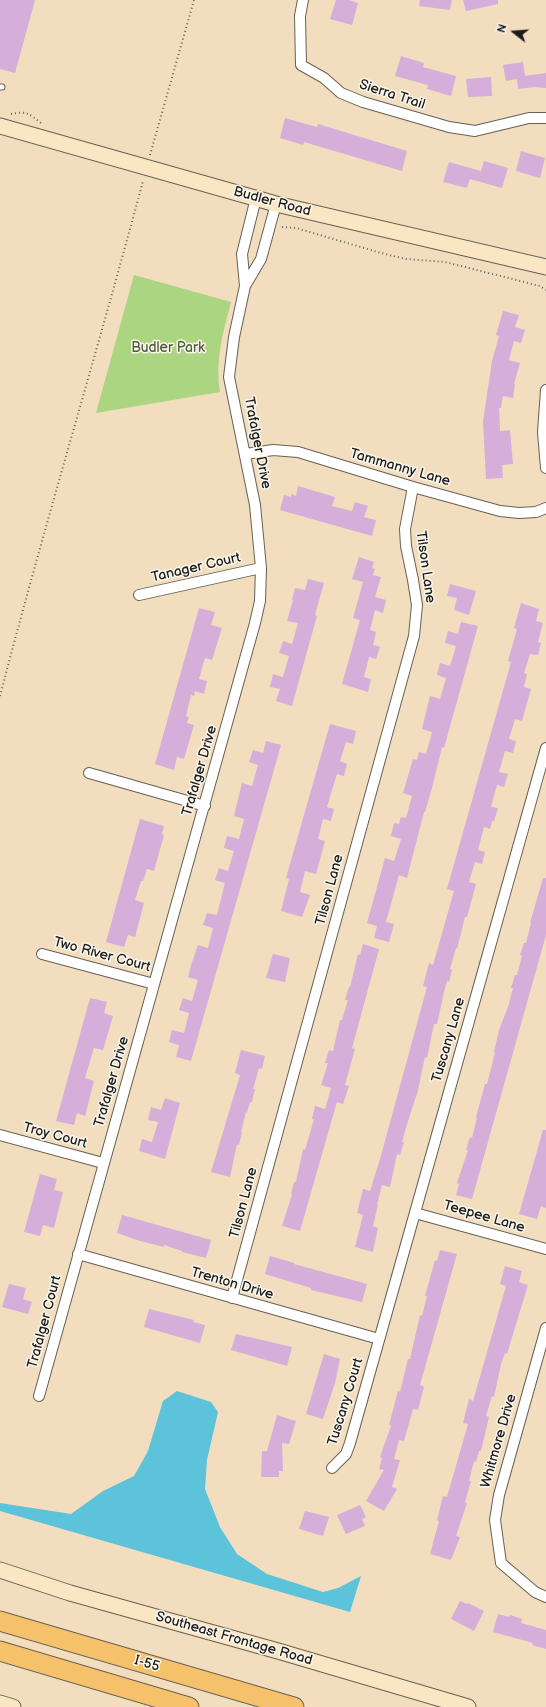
<!DOCTYPE html>
<style>
body{margin:0}
#map{position:relative;width:546px;height:1707px;overflow:hidden;background:#f2ddbf;font-family:"Balsamiq Sans",sans-serif}
canvas{display:block}
.north{position:absolute;left:494px;top:12px;width:40px;height:40px;-webkit-text-stroke:3px #fbf7ec;paint-order:stroke;rotate:287deg;font-size:11px;font-weight:700;line-height:16px;text-align:center;color:#1c1c1c}
.north::after{content:'';display:block;margin:auto;width:14px;height:18px;background:#1c1c1c;clip-path:polygon(50% 0,100% 100%,50% 72%,0 100%)}
</style>
<div id="map">
<canvas width="546" height="1707"></canvas>
<div class="north">N</div>
</div>
<script>
const context = document.querySelector('canvas').getContext('2d');
context.lineJoin = 'round';
function fill(path, color) { context.fillStyle = color; context.fill(path, 'evenodd'); }
function strokePath(path, color, width, dash) { context.strokeStyle = color; context.lineWidth = width; context.lineCap = dash ? 'butt' : 'round'; context.setLineDash(dash || []); context.stroke(path); }
function write(font, color, halo, rows, align = 'center') {
  context.font = font + ' "Balsamiq Sans",sans-serif'; context.lineWidth = 3; context.setLineDash([]); context.textBaseline = 'middle'; context.strokeStyle = halo; context.fillStyle = color; for (const [text, x, y, turn = 0] of rows) {
    context.save(); context.translate(x, y); context.rotate((+turn || 0) * Math.PI / 180); context.textAlign = isNaN(turn) ? turn : align; if (halo) context.strokeText(text, 0, 0); context.fillText(text, 0, 0); context.restore();
  }
}
const green = new Path2D(`
 M134,275l97,27c-8,32 -16,56 -11,90l-124,21z`);
const water = new Path2D(`
 M177,1391l34,11 7,10 -11,48 -2,29 15,38 17,27 30,20 56,18 15,-4 23,-12 -11,36 -350,-101v-8l71,11 32,-23 31,-15 14,-25 15,-50z`);
const building = new Path2D(`
 M0,0h35l-20,73 -15,-4z
 M336,0h13l9,3 -6,22 -22,-6z
 M420,0h32l-2,10 -31,-4z
 M463,0h35v4l-32,7z
 M401,56l23,7 -1,4 33,9 -5,20 -24,-7 1,-4 -33,-9z
 M523,62l2,14 21,-3v15l-11,-1 -17,2 -1,-10 -11,2 -3,-16z
 M491,77l1,19 -24,1 -2,-18z
 M285,118l32,9 1,-3 89,27 -5,20 -98,-29 -1,3 -23,-7z
 M521,151l24,7 -5,20 -24,-7z
 M484,161l24,7 -6,20 -32,-9 -3,9 -24,-6 6,-20 32,9z
 M503,311l16,4 -4,12 10,3 -4,13 -7,-2 -5,19 11,3 -6,21 1,1 -2,13 -10,-2 -2,12h-2l1,23 10,-1 3,34 -11,1 1,13 -17,1 -3,-58 9,-60 7,-25 -3,-1z
 M298,486l37,11 -3,9 20,5 3,-9 13,4 -4,11 12,3 -4,16 -92,-26 4,-15 7,2v-3l5,2z
 M359,557l15,5 -2,6 3,1 -2,6 8,2 -6,20 11,3 -3,13 -8,-3 -5,20 6,2 -3,13 7,2 -4,12 -7,-2 -5,20 7,2 -3,13 -26,-8 18,-64 -7,-2 10,-36 -11,-3z
 M308,579l16,4 -9,32 2,1 -9,32 -16,58 -16,-5 4,-12 -10,-2 3,-13 10,3 6,-21 -10,-3 4,-12 9,3 6,-21 -11,-2 6,-21h-1l3,-12 10,2z
 M450,584l26,7 -7,24 -15,-5 3,-12 -10,-2z
 M521,603l18,6 -3,12 7,2 -5,19 3,1 -3,12 -8,-1 -6,19 3,1 -3,13 7,2 -9,32 -7,-2 -6,20 7,2 -3,12 -8,-2 -6,21 9,2 -4,13 -7,-2 -6,22 7,1 -4,13h-2l-2,8 -6,-2 -6,23 7,2 -3,12 -7,-2 -6,20 7,2 -9,33h-2l-8,32 -1,-1 -6,21 2,1 -3,12 -2,-1 -3,11 -7,32h-3l-7,34 -2,-1 -7,33 -13,41 -3,11h2l-4,13 -3,-1 -7,33 -8,-2 -5,20h1l-5,21 5,2 -5,24 -18,-5 8,-32 -6,-2 6,-24 7,2 10,-32 47,-172 -4,-1 6,-23 4,2 21,-74 -7,-2 64,-227 -3,-1 9,-32 -3,-1z
 M199,608l16,4 -4,13 11,3 -10,32 -7,-2 -6,21 8,2 -3,13 -9,-3 -1,5 -3,-1 -5,21 3,1 -2,6 7,2 -10,34 -7,-2 -3,13 -19,-6z
 M461,622l17,4 -34,122 -2,-1 -10,41 -7,24h-1l-17,66 -8,-3 -13,47 8,2 -5,18 -15,-4 3,-12 -10,-3 18,-65 9,3 7,-22 -10,-3 3,-13 5,1 2,-7 5,1 6,-22 -9,-3 10,-34 4,1 2,-8 7,2 6,-22 -10,-3 5,-21 3,-12 10,3 6,-21 -9,-3 3,-12 10,3 6,-20 -11,-3 3,-12 10,3z
 M330,724l26,7 -3,13 -7,-2 -6,19 7,3 -3,12 -7,-2 -5,16 -5,17 7,2 -3,12 -8,-2 -5,20 7,2 -9,33 -11,-3 -5,21 10,3 -8,22 -21,-6 8,-32 -3,-1z
 M266,741l15,4 -90,316 -15,-4 3,-12 -10,-3 3,-12 12,3 5,-20 -10,-3 4,-12 9,3 6,-21 -10,-3 3,-12 7,-20 10,3 5,-20 -10,-3 4,-12 10,2 8,-32 -10,-3 4,-12 9,3 6,-20 -10,-3 3,-12 12,3 5,-20 -10,-3 8,-33 10,3 6,-21 -9,-3 4,-12 10,3z
 M140,819l24,7 -2,8 2,1 -10,36 -7,-2 -4,12h-2l-6,19 9,3 -9,34 -7,-2 -4,12 -18,-5z
 M543,878h3v57l-74,264 -16,-4 3,-11 -2,-1 11,-33h-2l4,-13 2,1 5,-20 -1,-1 9,-33h2l8,-31 -1,-1 5,-22 9,-23 5,-19h-2l4,-13h2l5,-19 -2,-1 4,-12h2l5,-20h-1z
 M363,944l16,5 -27,99 3,1 -10,36 4,1 -6,18 -6,-2 -37,129 -18,-5 10,-31 -1,-1 3,-12h2l7,-33 2,1 9,-31h-2l3,-13 10,3 6,-21 -10,-3 7,-22h-3l4,-13 4,1 7,-31h2l6,-20h-3l4,-13h1l8,-33 2,1z
 M273,954l17,4 -5,24 -19,-4z
 M90,998l17,4 -3,11 9,3 -10,34 -9,-2 -9,30 9,3 -9,35 -8,-3 -3,12 -18,-4z
 M241,1050l24,6 -3,13 -3,-1 -6,21h2l-3,13h-2l-3,11 -1,-1 -5,20h1l-3,13 -2,-1 -7,33 -19,-5 29,-97 -5,-2z
 M165,1098l15,5 -15,56 -26,-8 3,-12 10,3 6,-20 -10,-2 3,-13 10,3z
 M543,1130h3v78l-5,-2 -4,13 -18,-5z
 M40,1174l17,5 -3,11 9,2 -9,36 -11,-3 -3,11 -16,-4z
 M122,1215l89,25 -5,18 -24,-6v-1l-18,-6v2l-24,-6 -23,-8z
 M440,1250l17,4 -37,131 4,2 -6,23 -5,-1 -9,32 -5,-1 -5,19 6,1 -8,27 5,2 -13,22 -18,-10 18,-31 -5,-1 3,-11 -2,-1 11,-31 -2,-1 9,-34 2,1 8,-33h2l10,-44 2,1 5,-20h-2l10,-36 2,1z
 M270,1256l24,7v1l73,20 -5,18 -51,-12v-2l-46,-14z
 M505,1266l17,5 -3,11 9,3 -21,69 -2,-1 -4,11 -7,33 -2,-1 -6,20 3,1 -8,34h-2l-3,11 -2,-1 -5,20h2l-6,21 2,1 -11,33 4,1 -9,23 -21,-6 9,-33 -2,-1 6,-24 4,1 21,-73 -5,-1 6,-24 4,2 33,-115 -6,-2z
 M9,1284l17,4 -3,11 9,3 -4,12 -26,-7z
 M149,1309l45,11 -1,2 12,3 -5,18 -56,-16z
 M236,1334l56,13 -5,19 -56,-16z
 M324,1354l16,5 -5,24 -12,36 -17,-5z
 M277,1415l19,6 -7,23 -7,-1 1,28h-4v6h-18l1,-26h5z
 M360,1505l6,12 -4,2 3,7 -19,8 -9,-19z
 M305,1511l24,6 -6,19 -24,-7z
 M460,1601l7,3 1,-1 16,8 -10,20 -23,-12z
 M498,1614l11,3 1,-2 12,4 -1,4 25,7v19l-14,-4 1,-2 -40,-11z`);
const path = new Path2D(`
 M11,114c16,-3 17,-1 30,9
 M150,155l44,-155
 M282,227l14,1 85,25 25,6 39,3 95,24 6,4
 M0,696c45,-173 97,-343 143,-515`);
const lane = new Path2D(`
 M0,87h2`);
const street = new Path2D(`
 M303,0l-3,16 1,49 23,13 17,15 22,9 86,25 26,4 54,-13h17
 M245,286l16,-27 15,-55
 M546,390l-3,42 3,36
 M246,454l27,-4 25,2 115,35 87,24 19,2 17,-1 10,-4
 M139,595l122,-27
 M89,773l116,33
 M42,954l112,30
 M0,1135l103,28
 M415,1213l131,36
 M78,1254l301,85
 M232,1298l182,-662 3,-31 -4,-25 -7,-34 -1,-17 8,-42
 M546,1328l-47,167 -4,25 6,43 34,29 11,5
 M39,1396l216,-773 5,-22 1,-33 -6,-63 -26,-128 5,-40 11,-51 -3,-32 14,-56
 M332,1468l14,-14 4,-11 196,-695`);
const secondary = new Path2D(`
 M0,126l276,78 270,63
 M0,1570l70,23 208,58 190,56
 M0,1703l13,4`);
const highway = new Path2D(`
 M0,1621l294,86
 M0,1651l189,56`);
const streetNames = [
 ["Sierra Trail",392,95,18],
 ["Budler Road",272,202,15],
 ["Trafalger Drive",257,443,79],
 ["Tammanny Lane",400,468,16],
 ["Tilson Lane",425,567,82],
 ["Tanager Court",196,568,-13],
 ["Trafalger Drive",200,771,-74],
 ["Tilson Lane",330,890,-75],
 ["Two River Court",102,955,15],
 ["Tuscany Lane",449,1040,-74],
 ["Trafalger Drive",112,1082,-74],
 ["Troy Court",55,1136,15],
 ["Tilson Lane",244,1203,-75],
 ["Teepee Lane",484,1217,16],
 ["Trenton Drive",232,1284,16],
 ["Trafalger Court",45,1322,-75],
 ["Tuscany Court",346,1402,-73],
 ["Whitmore Drive",499,1441,-74],
 ["Southeast Frontage Road",234,1639,16],
 ["I-55",147,1664,16]
];
const parkNames = [
 ["Budler Park",168,348]
];
fill(green, '#abd580');
fill(water, '#5cc3da');
fill(building, '#d5afd9');
strokePath(lane, '#676055', 7);
strokePath(street, '#676055', 12);
strokePath(secondary, '#676055', 17);
strokePath(highway, '#676055', 21);
strokePath(path, '#676055', 2, [1, 3]);
strokePath(lane, '#fff', 5);
strokePath(street, '#fff', 10);
strokePath(secondary, '#fbe6c4', 15);
strokePath(highway, '#f5c16b', 19);
write('14px', '#1c1c1c', '#fbf7ec', streetNames);
write('14px', '#4e5d3f', '#fbf7ec', parkNames);
</script>
